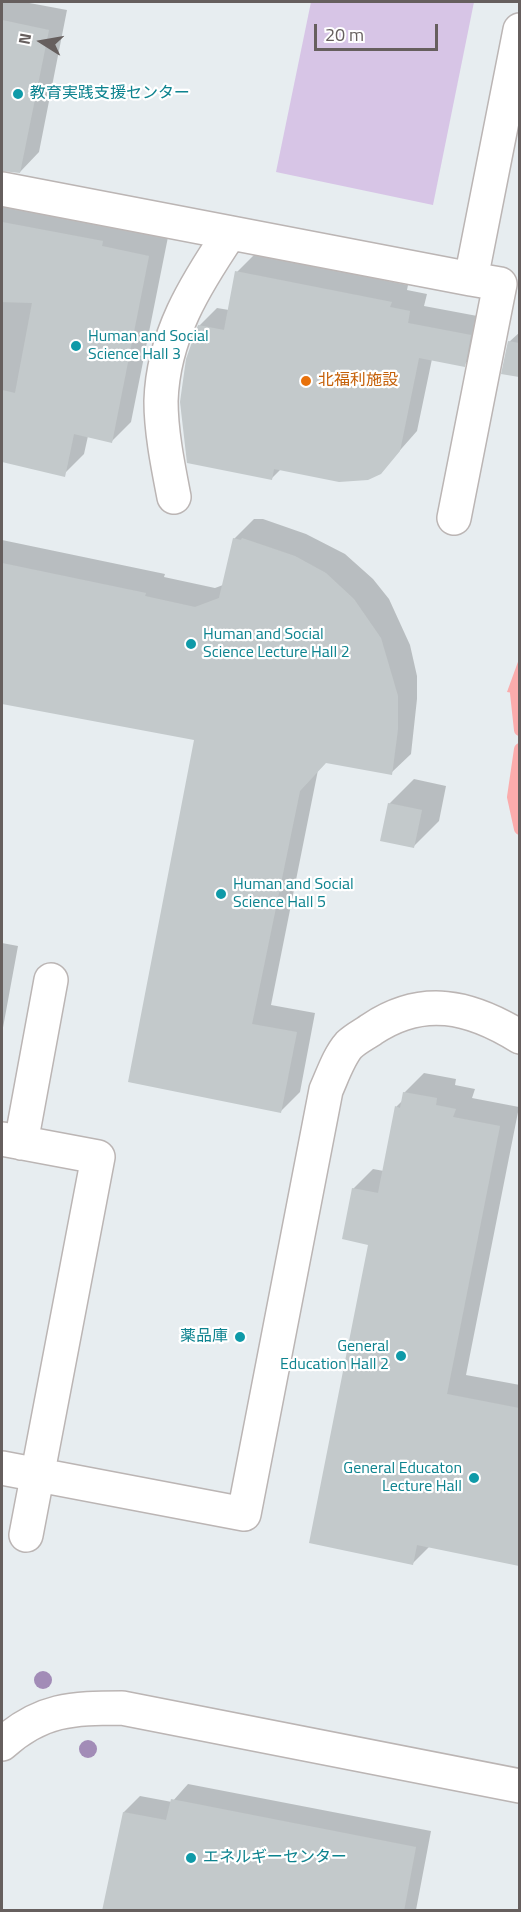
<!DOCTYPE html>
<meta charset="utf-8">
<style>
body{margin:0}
#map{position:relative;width:521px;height:1912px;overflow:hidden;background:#e7edf0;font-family:"Titillium Web",sans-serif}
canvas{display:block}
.frame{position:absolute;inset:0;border:3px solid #665f5e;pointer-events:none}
.north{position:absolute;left:12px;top:12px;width:60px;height:60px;-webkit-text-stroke:4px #fff;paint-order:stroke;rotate:281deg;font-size:16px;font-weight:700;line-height:24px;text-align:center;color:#665f5e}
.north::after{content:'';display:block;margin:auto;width:21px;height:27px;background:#665f5e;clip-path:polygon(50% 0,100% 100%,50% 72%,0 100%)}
.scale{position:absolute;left:314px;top:24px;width:124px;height:27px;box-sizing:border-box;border:3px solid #665f5e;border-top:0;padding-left:8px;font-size:18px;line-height:21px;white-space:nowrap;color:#665f5e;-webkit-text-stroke:4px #fff;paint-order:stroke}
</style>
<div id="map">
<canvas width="521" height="1912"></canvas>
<div class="frame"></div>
<div class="north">N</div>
<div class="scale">20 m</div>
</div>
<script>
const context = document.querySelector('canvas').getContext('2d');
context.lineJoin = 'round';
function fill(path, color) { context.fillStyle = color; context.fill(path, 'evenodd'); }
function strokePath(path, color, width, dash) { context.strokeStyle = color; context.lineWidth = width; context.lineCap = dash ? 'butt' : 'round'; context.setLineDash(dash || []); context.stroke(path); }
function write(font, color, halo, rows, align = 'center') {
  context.font = font + ' "Titillium Web","Noto Sans JP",sans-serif'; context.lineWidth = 4.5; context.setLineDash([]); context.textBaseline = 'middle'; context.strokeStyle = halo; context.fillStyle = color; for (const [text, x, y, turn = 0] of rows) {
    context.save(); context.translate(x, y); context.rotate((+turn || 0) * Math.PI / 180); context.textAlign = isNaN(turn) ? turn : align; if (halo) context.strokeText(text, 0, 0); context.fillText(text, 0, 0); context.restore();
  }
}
const green = new Path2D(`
 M311,2h163l-41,203 -157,-33z`);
const water = new Path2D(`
 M519,659v35l-12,-2z`);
const shadow = new Path2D(`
 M2,2h22l43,8 -28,142 -19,20 -17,-2v6l165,61 -37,185 -19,19 -24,-5 -4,18 -19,19 -63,-12z
 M255,254l153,31 -1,5 20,4 -3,12 64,12 -6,29 -18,18 -32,-6 -15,72 -37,42 -99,-4 -9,9 -73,-152 18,-18 12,2 8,-38z
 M520,332v44l-17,-3 6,-31z
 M254,519h9l43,15 39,20 28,25 16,20 21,46 7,31v23l-6,55 -20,19 -65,-11 -8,8 -47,235 44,8 -15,79 -19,19 -151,-31 66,-341 -194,-37v-162l163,34 -1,3 51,11 8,-3 11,-46z
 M414,779l32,7 -7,35 -25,25 -25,-42z
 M2,943l16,3 -16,87z
 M424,1073l32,6 -1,6 20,4 -3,9 47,9 -53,268 54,10v178l-90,-17 -17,17 -43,-320 -17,-54 20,-20 11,2 12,-64 7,-7 1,-7z
 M188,1784l243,47 -15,79h-312l20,-98 16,-16 32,6z`);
const stream = new Path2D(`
 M516,693l4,37
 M520,749l-7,48 7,32`);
const building = new Path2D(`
 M2,20l47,10 -29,143 -18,-2z
 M2,222l101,19 -1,5 47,10 -37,187 -38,-9 -9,43 -63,-15v-72l13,3 17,-90 -30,-1z
 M235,271l157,31 -2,5 20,4 -2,12 63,12 -6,32 -46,-9 -19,93 -19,23 -13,6 -29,2 -65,-13 -2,11 -85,-17 -7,-61 6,-43 12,-34 26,5z
 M508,341l11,2v34l-18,-3z
 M233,538l8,2 1,-2 53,18 31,17 28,26 27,39 17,58v33l-6,46 -66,-12 -26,28 -48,233 45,8 -16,81 -153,-31 66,-342 -192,-36v-141l144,30 -1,3 50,11 24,-9z
 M388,803l34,7 -8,38 -34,-7z
 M403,1092l34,6 -1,7 20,4 -3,8 47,9 -53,268 72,14v158l-102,-21 -4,20 -104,-22 59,-298 -26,-6 10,-51 26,5 17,-87 5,2z
 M171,1799l245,48 -12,64h-302l21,-99 43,8z`);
const minor = new Path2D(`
 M2,189l469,90
 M174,497c-6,-31 -13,-65 -13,-96 2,-65 34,-116 69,-168
 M454,518l46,-234 -29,-5 49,-249
 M2,1139l96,18 -72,378
 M21,1143l30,-163
 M2,1468l242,46 82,-424c6,-13 13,-34 23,-45 6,-6 16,-11 23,-16 51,-34 98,-23 148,8
 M2,1744c39,-35 70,-36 120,-36l398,78`);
const trees = [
 [43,1680],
 [88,1749]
];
const markers = [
 [18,94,6,"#0f9aa8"],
 [76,346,6,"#0f9aa8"],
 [306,381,6,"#e8710a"],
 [191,644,6,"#0f9aa8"],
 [221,894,6,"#0f9aa8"],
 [240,1337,6,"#0f9aa8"],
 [401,1356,6,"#0f9aa8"],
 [474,1478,6,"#0f9aa8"],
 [191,1858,6,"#0f9aa8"]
];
const cultureNames = [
 ["教育実践支援センター",30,94],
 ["Human and Social",88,337],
 ["Science Hall 3",88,355],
 ["Human and Social",203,635],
 ["Science Lecture Hall 2",203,653],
 ["Human and Social",233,885],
 ["Science Hall 5",233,903],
 ["薬品庫",228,1337,"right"],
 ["General",389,1347,"right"],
 ["Education Hall 2",389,1365,"right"],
 ["General Educaton",462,1469,"right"],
 ["Lecture Hall",462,1487,"right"],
 ["エネルギーセンター",203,1858]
];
const foodNames = [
 ["北福利施設",318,381]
];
fill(green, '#d7c5e6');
fill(water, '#fbacac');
fill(shadow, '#0003');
strokePath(stream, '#fbacac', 12);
fill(building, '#c3c9cb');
strokePath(minor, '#bbb5b4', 36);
strokePath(minor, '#fff', 33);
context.fillStyle = '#a28cb7';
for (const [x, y] of trees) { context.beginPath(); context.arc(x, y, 9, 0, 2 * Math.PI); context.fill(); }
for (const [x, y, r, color] of markers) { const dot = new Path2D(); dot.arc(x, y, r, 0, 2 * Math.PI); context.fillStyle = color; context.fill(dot); strokePath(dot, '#fff', 2); }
write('16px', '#0d838f', '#fff', cultureNames, 'left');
write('16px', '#c56008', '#fff', foodNames, 'left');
</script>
